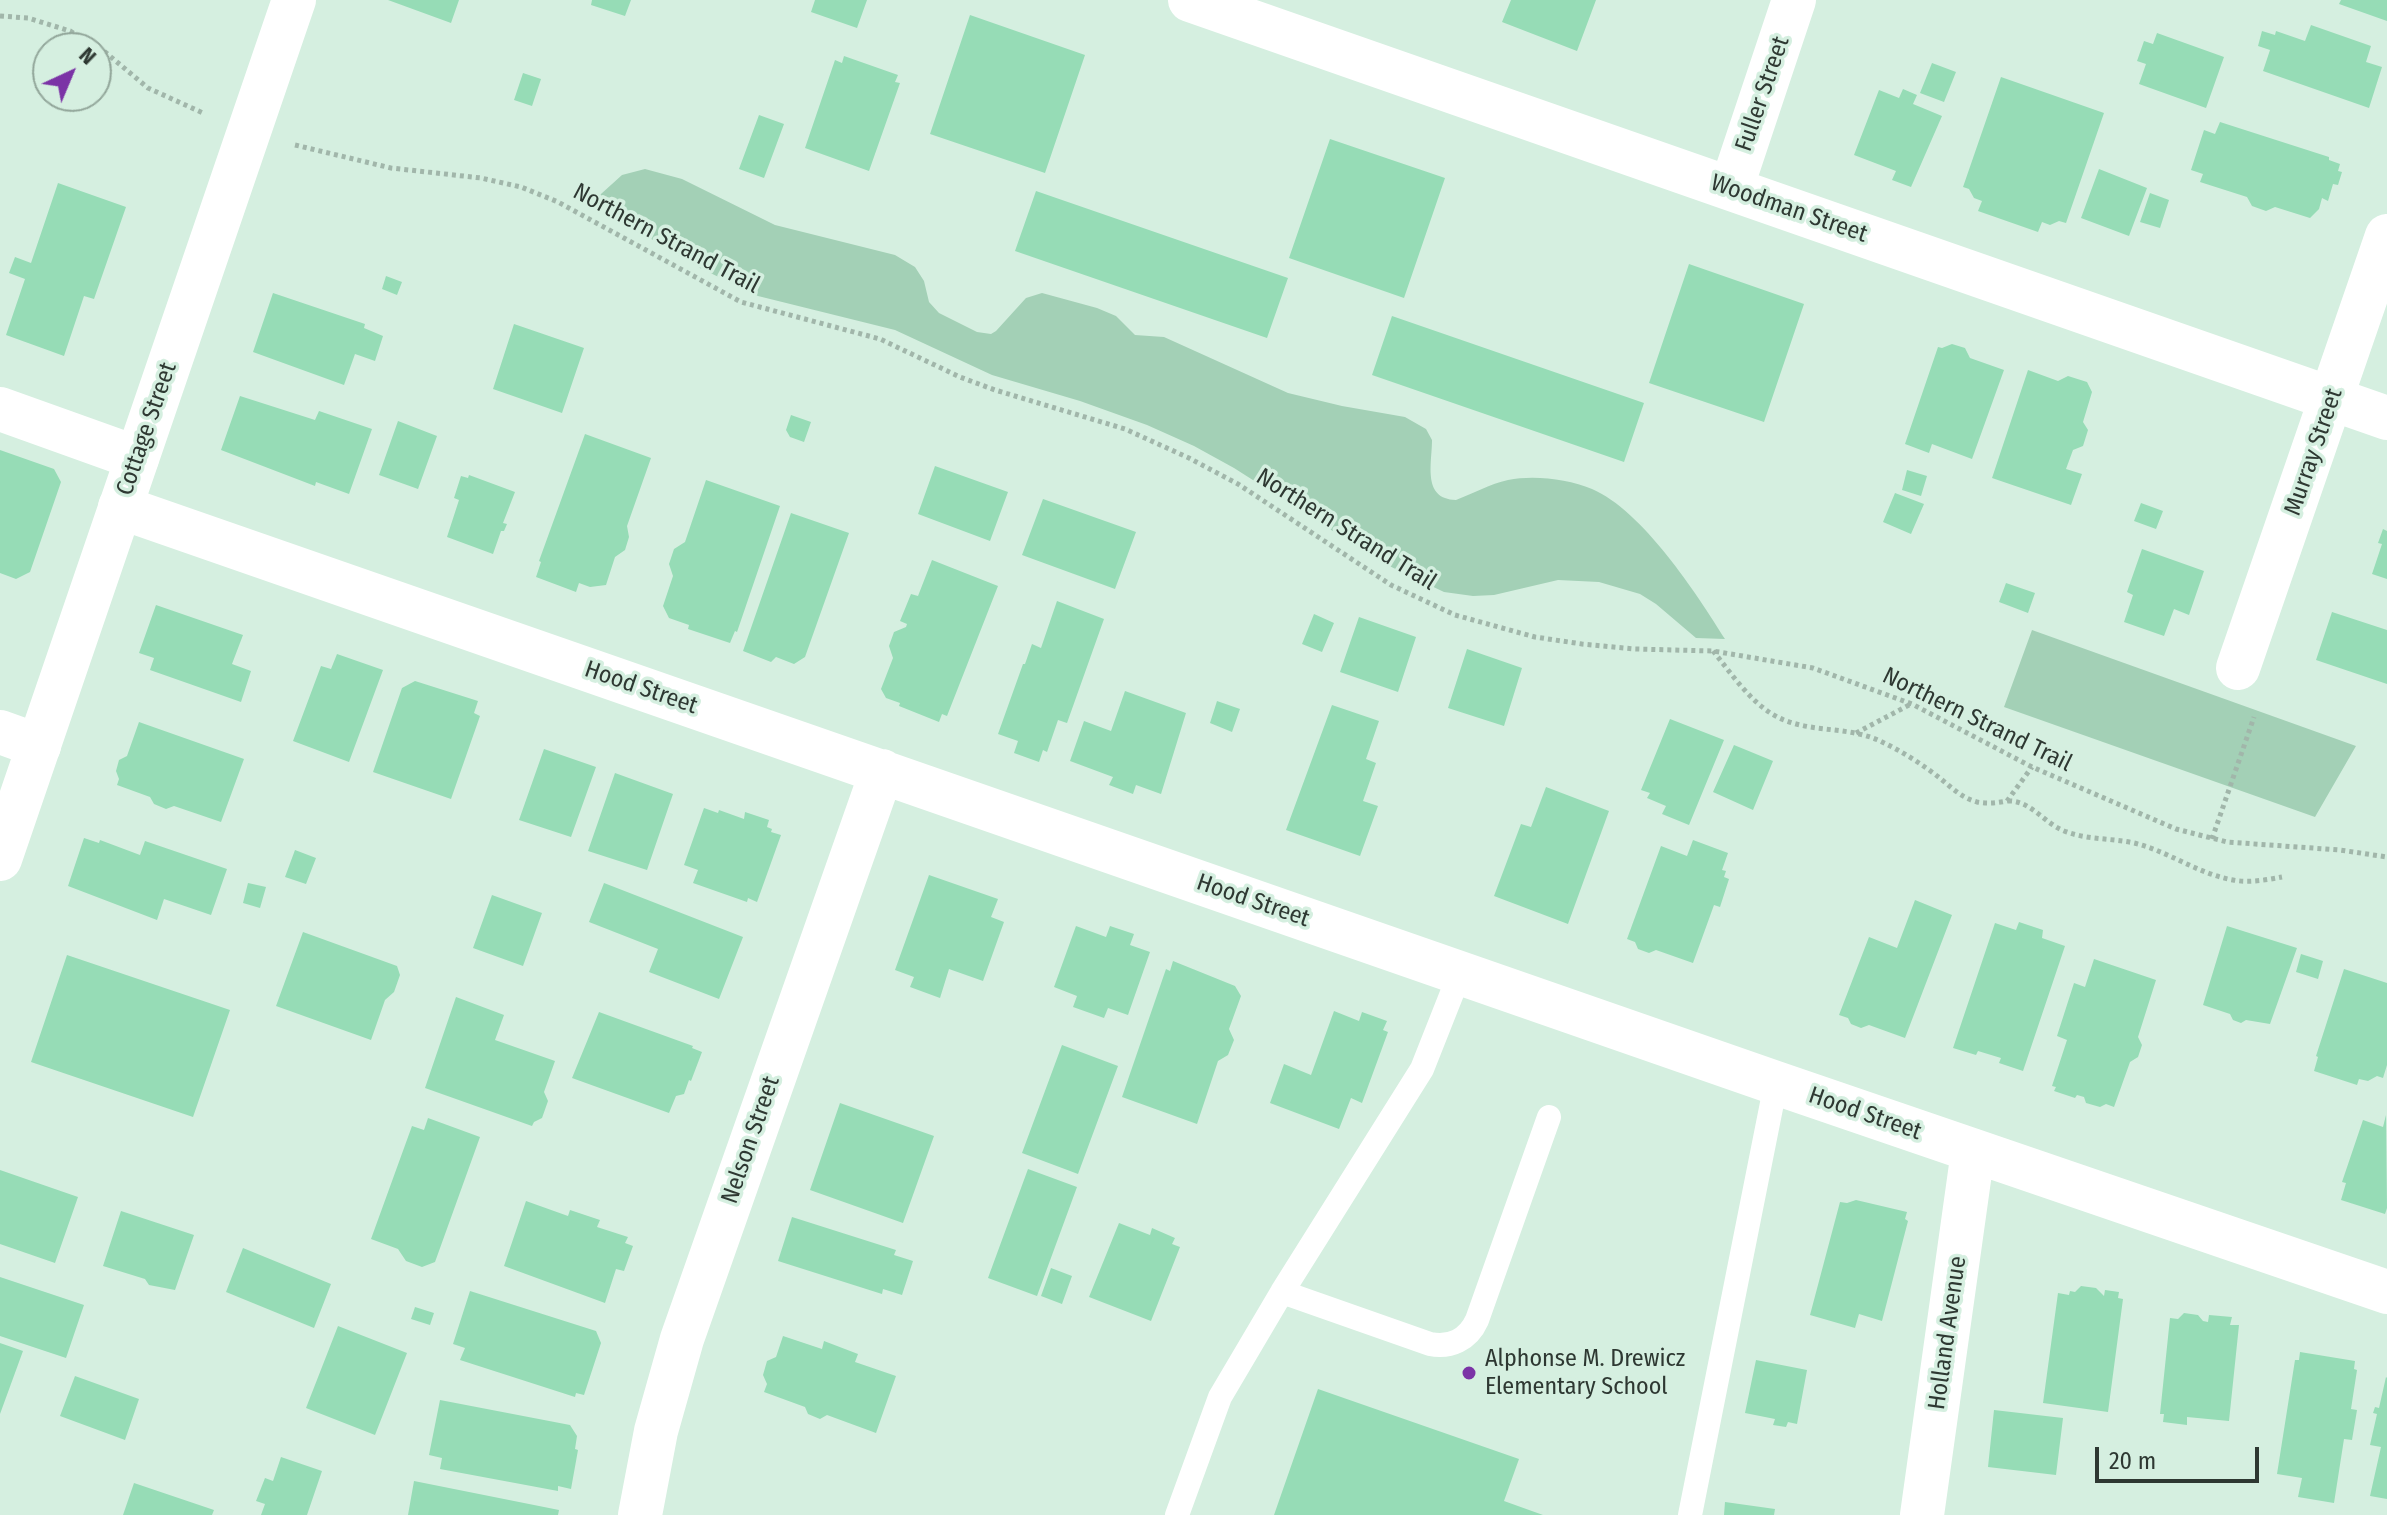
<!DOCTYPE html>
<style>
body{margin:0}
#map{position:relative;width:2387px;height:1515px;overflow:hidden;background:#d5efe0;font-family:"Fira Sans Condensed",sans-serif}
canvas{display:block}
.north{position:absolute;left:32px;top:32px;width:80px;height:80px;box-sizing:border-box;background:#d5efe0;border:2px solid #92a69a;border-radius:50%;rotate:44deg;font-size:22px;font-weight:700;line-height:32px;text-align:center;color:#2e3832}
.north::after{content:'';display:block;margin:auto;width:28px;height:36px;background:#7b33a6;clip-path:polygon(50% 0,100% 100%,50% 72%,0 100%)}
.scale{position:absolute;left:2095px;top:1447px;width:164px;height:36px;box-sizing:border-box;border:4px solid #2e3832;border-top:0;padding-left:10px;font-size:24px;line-height:28px;white-space:nowrap;color:#2e3832;-webkit-text-stroke:6px #d5efe0;paint-order:stroke}
</style>
<div id="map">
<canvas width="2387" height="1515"></canvas>
<div class="north">N</div>
<div class="scale">20 m</div>
</div>
<script>
const context = document.querySelector('canvas').getContext('2d');
context.lineJoin = 'round';
function fill(path, color) { context.fillStyle = color; context.fill(path, 'evenodd'); }
function strokePath(path, color, width, dash) { context.strokeStyle = color; context.lineWidth = width; context.lineCap = dash ? 'butt' : 'round'; context.setLineDash(dash || []); context.stroke(path); }
function write(font, color, halo, rows, align = 'center') {
  context.font = font + ' "Fira Sans Condensed",sans-serif'; context.lineWidth = 7; context.setLineDash([]); context.textBaseline = 'middle'; context.strokeStyle = halo; context.fillStyle = color; for (const [text, x, y, turn = 0] of rows) {
    context.save(); context.translate(x, y); context.rotate((+turn || 0) * Math.PI / 180); context.textAlign = isNaN(turn) ? turn : align; if (halo) context.strokeText(text, 0, 0); context.fillText(text, 0, 0); context.restore();
  }
}
const green = new Path2D(`
 M645,169l37,10 93,46 120,30 20,12 9,14 5,21 10,11 38,19 14,2 5,-3 30,-33 16,-5 55,15 19,8 19,19 29,2 124,56 54,13 63,11 21,12 6,11c0,24 -10,59 24,60 18,-7 34,-16 52,-20 26,-5 60,-1 84,9 50,21 105,105 133,150l-29,-1 -40,-34 -16,-10 -41,-12 -41,-2 -64,15 -21,1 -29,-4 -61,-29 -149,-95 -40,-22 -47,-21 -67,-24 -88,-26 -97,-45 -137,-34 -58,-28 -109,-65 31,-28z
 M2032,630l324,116 -41,71 -311,-110z`);
const building = new Path2D(`
 M388,0h71l-8,23z
 M592,0h39l-6,16 -34,-11z
 M815,0h52l-10,28 -46,-16z
 M1511,0h85l-19,51 -75,-29z
 M2341,0h46v21l-48,-17z
 M970,15l115,40 -40,118 -115,-39z
 M2311,25l60,21 -5,16 16,5 -13,41 -106,-37 7,-21 -12,-4 4,-15 13,4 1,-4 29,10z
 M2157,33l67,24 -18,51 -67,-24 7,-20 -9,-3 7,-20 9,3z
 M844,56l54,19 -3,7 5,1 -31,88 -64,-23 30,-88 7,3z
 M1932,63l24,9 -12,30 -24,-9z
 M523,73l18,6 -9,27 -18,-6z
 M2001,77l103,36 -38,110 -7,-2 -9,4 -8,-3 -4,10 -60,-21 4,-10 -8,-3 -5,-9 -6,-2z
 M1903,89l14,6 -4,9 29,12 -31,71 -19,-7 4,-9 -42,-16 25,-65 20,8z
 M759,115l25,9 -20,54 -25,-9z
 M2220,122l109,35v3l11,4 -2,7 4,1 -4,13 -5,-1 -5,17 -6,-3 -3,11 -9,9 -35,-11 -9,4 -14,-5 -5,-9 -47,-15 3,-8 -12,-4 13,-40 11,4z
 M1330,139l115,39 -41,120 -115,-40z
 M2099,169l48,19 -18,48 -48,-18z
 M58,183l68,24 -32,92 -10,-3 -20,60 -58,-21 19,-56 -16,-6 6,-16 16,6z
 M1036,191l252,87 -21,60 -252,-87z
 M2150,193l19,7 -9,28 -20,-6z
 M1689,264l115,40 -40,118 -115,-39z
 M386,276l16,6 -5,13 -15,-6z
 M273,293l92,31 -1,4 19,8 -8,25 -20,-7 -11,31 -91,-33z
 M1392,316l252,87 -20,59 -252,-87z
 M514,324l70,24 -22,65 -69,-24z
 M1952,344l13,4 5,10 34,12 -32,89 -40,-15 -3,9 -24,-9 33,-97 4,1z
 M2028,370l30,11 10,-5 19,6 5,10 -9,30 5,8 -5,16 -10,4 -7,19 16,5 -11,31 -79,-27z
 M240,396l75,24 4,-9 53,18 -23,65 -33,-12 -1,4 -94,-36z
 M791,415l20,7 -7,20 -14,-5 -4,-7z
 M398,421l39,15 -19,53 -39,-14z
 M585,434l66,24 -24,68 2,11 -4,13 -10,7 -9,28 -16,2 -11,-4 -3,9 -40,-15 5,-15 -2,-1z
 M0,450l54,19 7,13 -31,90 -14,7 -16,-6z
 M935,466l73,26 -18,49 -72,-27z
 M1907,470l20,6 -6,20 -19,-6z
 M469,475l46,17 -12,31 4,1 -3,7h-3l-8,23 -46,-17 12,-37 -5,-2 7,-22 7,2z
 M706,480l74,26 -43,126 -2,-1 -5,12 -42,-14 1,-4 -20,-7 -6,-12 10,-30 -4,-12 5,-15 11,-7z
 M1895,493l29,11 -13,30 -28,-12z
 M1043,499l93,33 -21,57 -93,-34z
 M2141,503l22,8 -7,18 -22,-8z
 M791,513l58,20 -44,124 -11,7 -18,-7 -5,5 -28,-11z
 M2383,529l4,2v48l-15,-5 10,-30 -4,-1z
 M2142,549l62,22 -15,44 -15,-6 -10,27 -40,-14 9,-27 -6,-3z
 M932,560l66,26 -51,130 -5,-2 -3,8 -40,-16 1,-3 -14,-5 -5,-9 12,-31 -4,-12 5,-14 12,-5 1,-3 -7,-3 11,-27 7,2z
 M2006,583l29,10 -7,20 -29,-11z
 M1057,601l47,18 -37,104 -9,-3 -11,32 -4,-2 -4,12 -25,-9 4,-12 -20,-7 25,-70h2l7,-20 9,4z
 M156,605l87,30 -11,29 19,7 -10,31 -91,-32 4,-12 -15,-5z
 M2332,612l55,18v54l-71,-24z
 M1314,614l20,9 -12,29 -20,-8z
 M1359,617l57,20 -18,55 -58,-20z
 M1467,649l55,19 -18,58 -56,-18z
 M337,654l46,16 -34,92 -56,-21 28,-75 10,3z
 M415,681l63,20 -4,12 6,3 -29,83 -78,-27 29,-84z
 M1125,691l61,22 -25,81 -25,-9 -3,9 -24,-9 4,-8 -43,-16 14,-40 27,10z
 M1217,701l23,8 -8,23 -22,-9z
 M1332,705l47,16 -13,38 10,4 -13,38 15,5 -18,50 -74,-26z
 M1670,719l54,21 -35,85 -27,-11 4,-8 -19,-8 3,-5 -9,-3z
 M139,722l105,37 -23,63 -47,-16 -8,3 -12,-5 -4,-7 -33,-12 2,-6 -3,-8 3,-11 8,-4z
 M1734,745l39,16 -20,49 -40,-18z
 M544,749l52,18 -25,70 -52,-17z
 M615,773l58,21 -26,76 -59,-19z
 M1546,787l63,24 -41,113 -74,-28 27,-72 10,3z
 M704,808l14,5 1,-3 25,9 1,-7 24,8 -2,7 5,2 -1,3 10,3 -24,67 -9,-4 -1,4 -54,-19 5,-13 -14,-5z
 M84,838l15,5 1,-3 40,15 5,-14 82,28 -16,46 -47,-16 -7,21 -89,-34z
 M1693,840l35,13 -6,17 4,1 -2,6 5,2 -9,28 -6,-2 -21,58 -37,-13 -7,3 -11,-4 -3,-7 -8,-3 34,-93 26,10z
 M295,850l21,8 -10,26 -21,-7z
 M929,875l69,24 -7,18 13,5 -21,59 -34,-12 -9,29 -30,-11 4,-10 -19,-7z
 M248,883l18,4 -6,21 -17,-5z
 M604,883l139,54 -24,62 -70,-27 9,-23 -69,-27z
 M492,895l50,18 -19,53 -50,-18z
 M1915,900l37,15 -47,123 -36,-13 -8,3 -10,-4 -3,-6 -9,-3 30,-78 28,11z
 M2019,922l24,8 -1,8 23,8 -42,125 -24,-8 2,-5 -23,-7 -2,4 -23,-7 42,-125 21,7z
 M1076,926l30,11 4,-11 24,8 -4,11 20,7 -22,63 -20,-7 -4,10 -31,-11 4,-11 -23,-9z
 M2227,926l70,22 -27,76 -24,-4 -5,3 -8,-3 -3,-6 -27,-9z
 M303,932l94,34 3,9 -6,17 -9,8 -14,40 -95,-34z
 M2301,954l22,7 -5,18 -22,-7z
 M67,955l163,55 -37,107 -162,-55z
 M2094,959l62,21 -18,57 4,8 -4,12 -8,5 -16,45 -8,-3 -6,3 -14,-4 -2,-6 -7,-2 -2,3 -21,-7 2,-4 -4,-1 15,-46 -10,-4 17,-53 11,4z
 M1173,961l62,25 6,10 -12,33 5,11 -6,15 -10,6 -21,63 -75,-27 44,-128 4,2z
 M2344,969l43,14v82l-4,13 -6,-2 -9,5 -9,-2 -2,6 -43,-14 4,-14 -2,-1z
 M456,997l48,18 -9,25 60,21 -11,31 4,9 -6,17 -8,4 -2,4 -107,-38z
 M1334,1011l25,10 3,-9 25,9 -4,9 5,2 -26,71 -11,-5 -12,31 -69,-26 14,-39 27,11z
 M599,1012l94,34 -1,2 10,4 -11,29 -2,-1 -5,14 -8,2 -7,17 -97,-35z
 M1062,1045l56,21 -40,108 -56,-21z
 M840,1103l94,33 -31,87 -93,-33z
 M2386,1115l1,93 -2,6 -44,-14 5,-17 -4,-1 21,-62 20,7z
 M428,1118l52,19 -45,125 -13,5 -16,-6 -8,-12 -27,-10 41,-113 12,4z
 M1028,1169l49,18 -40,109 -49,-18z
 M0,1170l78,27 -23,66 -55,-19z
 M1856,1200l51,12 -2,7 3,2 -26,100 -23,-7 -4,14 -45,-13 30,-113 7,1z
 M526,1201l42,15 2,-6 30,10 -3,7 31,10 -3,6 8,3 -9,25 -8,-2 -11,34 -101,-37z
 M121,1211l73,24 -19,55 -26,-5 -4,-6 -42,-13z
 M792,1217l104,33 -2,5 19,6 -11,34 -19,-6 -1,5 -104,-33z
 M1119,1223l31,12 2,-7 23,10 -3,6 8,3 -29,74 -62,-24z
 M243,1248l88,36 -17,44 -88,-36z
 M1051,1268l21,8 -10,28 -21,-8z
 M0,1277l84,28 -18,53 -66,-22z
 M2081,1286l15,2 8,8 1,-6 14,2 -1,6 5,1 -15,113 -65,-9 15,-110 11,2 1,-4 5,1z
 M470,1291l126,40 5,12 -17,52 -8,-2 -1,4 -115,-37 5,-12 -12,-4z
 M415,1307l19,6 -4,12 -19,-6z
 M2184,1313l14,2 5,6 5,1 1,-7 23,2 -2,8h9l-10,96 -42,-4v8l-24,-3 1,-8h-4l10,-96 8,1z
 M338,1326l69,27 -32,82 -69,-27z
 M783,1336l39,13 2,-8 34,13 -3,8 41,14 -20,57 -49,-18 -7,4 -12,-5 -3,-7 -41,-15 3,-8 -4,-9 4,-14 9,-4z
 M0,1343l23,8 -23,63z
 M2300,1352l55,9 -1,8 3,1 -6,39 6,1 -5,30 -8,-1 -10,64 -36,-6 4,-19 -25,-4 18,-114h4z
 M1756,1360l51,10 -10,54 -9,-2 -2,5 -13,-2 2,-6 -30,-6z
 M75,1376l64,23 -14,41 -65,-24z
 M2386,1377l1,1v121l-17,-3 11,-49 -11,-2 7,-31 -4,-1 2,-6 4,1z
 M1318,1389l201,70 -15,42 39,14h-269z
 M440,1400l130,25 7,11 -2,13 3,1 -7,39 -13,-3v5l-118,-22 2,-11 -13,-3z
 M1994,1410l69,8 -7,57 -68,-8z
 M281,1457l41,14 -15,44h-46l4,-11 -9,-3 9,-23 8,3z
 M414,1481l145,29 -1,5h-150z
 M134,1483l80,27 -2,5h-89z
 M1725,1502l50,7 -1,6h-50z`);
const path = new Path2D(`
 M0,16l28,2 42,13 35,21 43,36 55,25
 M295,145l96,23 90,10 40,9 37,15 183,100 139,37 80,38 35,13 130,39 64,29 49,26 153,101 64,30 80,22 47,7 53,5 78,2 100,17 99,36 120,63 144,62 51,13 113,8 47,7
 M1713,651c18,22 35,48 59,63 33,20 71,11 106,26 22,10 44,24 63,39 11,9 21,19 36,23 10,2 20,1 30,-1l25,-34
 M1856,733l55,-29
 M2008,801c23,-1 37,24 59,31 22,8 44,6 67,11 34,8 64,31 99,37 16,3 33,0 49,-3
 M2212,839l42,-122`);
const lane = new Path2D(`
 M1460,973l-38,96 -140,223 148,52c20,4 38,-4 47,-24l72,-203
 M1177,1515l43,-118 62,-105
 M1690,1515l86,-432`);
const street = new Path2D(`
 M1190,0l1197,418
 M1731,189l63,-189
 M0,409l137,49
 M120,507l1656,576 611,209
 M2238,668l149,-432
 M0,732l39,14
 M640,1515l16,-84 26,-92 200,-568
 M1922,1515l51,-364`);
const secondary = new Path2D(`
 M0,859l294,-859`);
const markers = [
 [1469,1373,8,"#7b33a6"]
];
const streetNames = [
 ["Fuller Street",1763,94,-71],
 ["Woodman Street",1789,209,19],
 ["Northern Strand Trail",666,239,28],
 ["Cottage Street",147,429,-71],
 ["Murray Street",2314,452,-71],
 ["Northern Strand Trail",1346,530,32],
 ["Hood Street",641,688,19],
 ["Northern Strand Trail",1977,720,26],
 ["Hood Street",1253,901,19],
 ["Hood Street",1865,1114,19],
 ["Nelson Street",751,1140,-71],
 ["Holland Avenue",1948,1333,-82]
];
const poiNames = [
 ["Alphonse M. Drewicz",1485,1359],
 ["Elementary School",1485,1387]
];
fill(green, '#a3d0b6');
fill(building, '#96dcb6');
strokePath(path, '#a1b6aa', 5, [4, 4]);
strokePath(lane, '#fff', 24);
strokePath(street, '#fff', 44);
strokePath(secondary, '#fff', 44);
for (const [x, y, r, color] of markers) { const dot = new Path2D(); dot.arc(x, y, r, 0, 2 * Math.PI); context.fillStyle = color; context.fill(dot); strokePath(dot, '#d5efe0', 3); }
write('24px', '#2e3832', '#d5efe0', streetNames);
write('24px', '#2e3832', '#d5efe0', poiNames, 'left');
</script>
